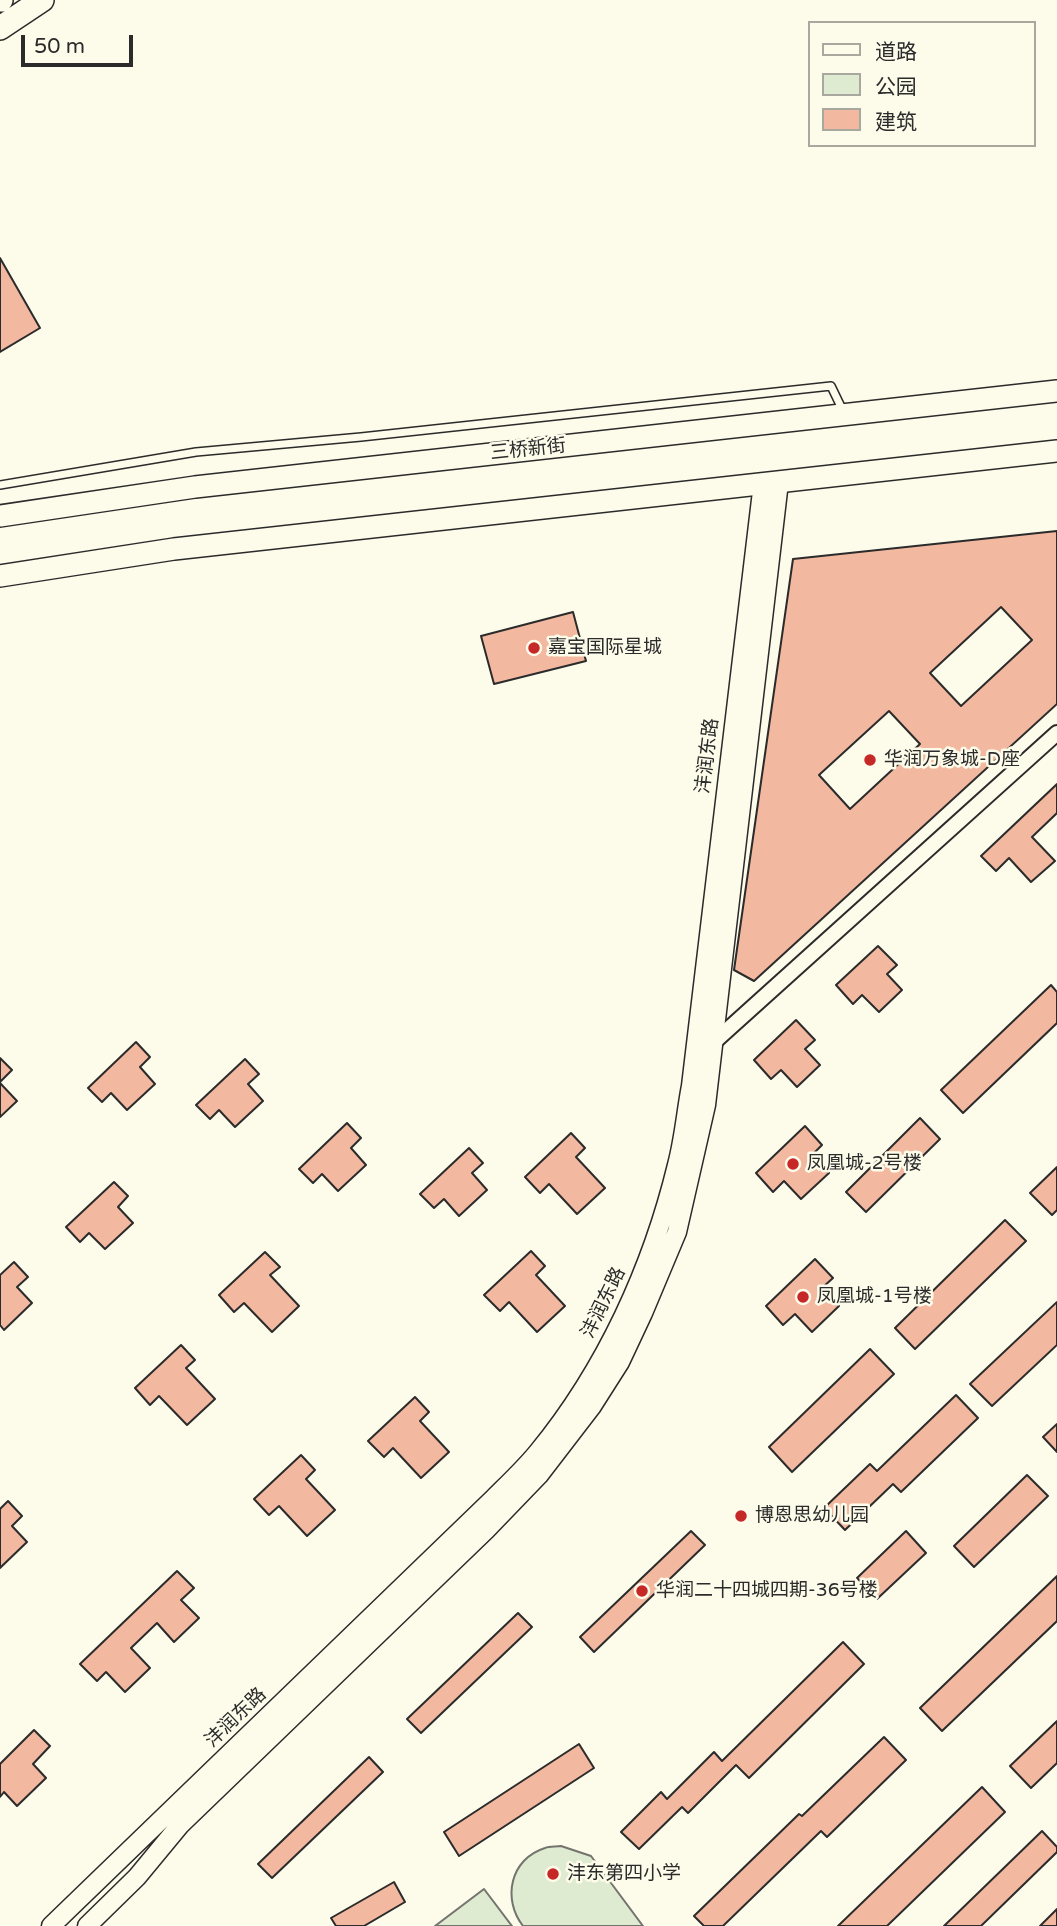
<!DOCTYPE html>
<meta charset="utf-8">
<style>
body{margin:0}
#map{position:relative;width:1057px;height:1926px;overflow:hidden;background:#fdfbea;font-family:"Varela Round","Noto Sans SC",sans-serif}
canvas{display:block}
.legend{position:absolute;left:808px;top:21px;width:228px;height:126px;box-sizing:border-box;background:#fdfbea;border:2px solid #a9a89e;margin:0;padding:9px 12px;list-style:none;font-size:21px;color:#2b2b2b}
.legend li{display:flex;align-items:center;gap:14px;height:35px}
.legend b{width:35px;border:2px solid #a9a89e}
.scale{position:absolute;left:21px;top:35px;width:112px;height:32px;box-sizing:border-box;border:4px solid #2b2b2b;border-top:0;padding-left:9px;font-size:21px;line-height:24px;white-space:nowrap;color:#2b2b2b;-webkit-text-stroke:5px #fdfbea;paint-order:stroke}
</style>
<div id="map">
<canvas width="1057" height="1926"></canvas>
<ul class="legend">
<li><b style="height:9px;background:#fdfbea"></b>道路</li>
<li><b style="height:19px;background:#deebd1"></b>公园</li>
<li><b style="height:19px;background:#f2b8a0"></b>建筑</li>
</ul>
<div class="scale">50 m</div>
</div>
<script>
const context = document.querySelector('canvas').getContext('2d');
context.lineJoin = 'round';
function fill(path, color) { context.fillStyle = color; context.fill(path, 'evenodd'); }
function strokePath(path, color, width, dash) { context.strokeStyle = color; context.lineWidth = width; context.lineCap = dash ? 'butt' : 'round'; context.setLineDash(dash || []); context.stroke(path); }
function write(font, color, halo, rows, align = 'center') {
  context.font = font + ' "Varela Round","Noto Sans SC",sans-serif'; context.lineWidth = 5; context.setLineDash([]); context.textBaseline = 'middle'; context.strokeStyle = halo; context.fillStyle = color; for (const [text, x, y, turn = 0] of rows) {
    context.save(); context.translate(x, y); context.rotate((+turn || 0) * Math.PI / 180); context.textAlign = isNaN(turn) ? turn : align; if (halo) context.strokeText(text, 0, 0); context.fillText(text, 0, 0); context.restore();
  }
}
const green = new Path2D(`
 M561,1846l30,10 52,70h-120c-21,-27 -13,-67 22,-78 5,-2 11,-1 16,-2z
 M484,1889l28,37h-77z`);
const building = new Path2D(`
 M0,258l40,70 -40,24z
 M1057,531v173l-303,277 -20,-11 59,-411z
 M1001,607l31,33 -71,66 -31,-33z
 M573,612l13,49 -92,23 -13,-48z
 M889,711l31,33 -70,65 -31,-34z
 M1057,784v29l-25,24 23,24 -24,21 -22,-24 -13,13 -15,-15z
 M878,946l19,19 -10,9 15,16 -23,22 -17,-17 -9,9 -17,-19z
 M1051,985l6,7v31l-94,90 -22,-23z
 M796,1020l19,20 -10,9 15,16 -23,22 -16,-17 -10,9 -17,-19z
 M136,1042l14,15 -10,10 15,17 -28,26 -16,-17 -9,9 -14,-14z
 M0,1058l12,12 -12,12z
 M245,1059l14,15 -11,10 15,17 -28,26 -16,-17 -9,9 -14,-14z
 M0,1083l17,18 -17,16z
 M920,1118l20,21 -74,73 -20,-20z
 M347,1123l14,15 -10,10 15,17 -28,26 -16,-17 -9,9 -14,-14z
 M805,1126l17,19 -10,10 17,18 -28,26 -17,-18 -11,11 -17,-19z
 M571,1133l14,15 -9,9 29,31 -28,26 -28,-30 -9,9 -15,-16z
 M469,1148l14,15 -11,10 15,17 -28,26 -15,-17 -10,9 -14,-14z
 M1057,1167v43l-5,5 -22,-22z
 M114,1182l14,14 -10,11 15,16 -28,26 -16,-16 -9,9 -14,-15z
 M1005,1220l21,21 -111,108 -20,-21z
 M531,1251l14,15 -9,9 29,31 -28,26 -28,-30 -9,9 -16,-16z
 M265,1252l15,15 -10,8 29,31 -27,26 -28,-29 -10,9 -15,-17z
 M815,1259l18,19 -11,10 17,18 -27,26 -17,-18 -12,11 -17,-19z
 M14,1262l14,15 -11,10 15,16 -28,27 -4,-5v-50z
 M1057,1302v43l-65,61 -22,-22z
 M181,1345l14,15 -9,8 29,31 -28,26 -28,-29 -9,9 -15,-17z
 M870,1349l24,25 -102,98 -23,-25z
 M956,1395l22,23 -77,74 -8,-8 -48,46 -21,-22 46,-44 7,7z
 M415,1397l14,15 -9,9 29,31 -28,26 -28,-30 -9,9 -16,-16z
 M1057,1424v28l-14,-15z
 M301,1455l14,15 -9,9 29,31 -28,26 -28,-30 -10,9 -15,-16z
 M1027,1475l21,21 -74,71 -20,-21z
 M8,1501l14,15 -10,10 15,16 -27,26v-59z
 M691,1531l14,14 -111,107 -14,-15z
 M906,1531l20,22 -49,46 -20,-21z
 M177,1571l17,17 -13,12 18,18 -25,24 -17,-19 -26,25 19,20 -25,24 -19,-20 -9,9 -17,-17z
 M1057,1576v45l-115,110 -22,-23z
 M518,1613l14,14 -111,106 -14,-14z
 M843,1642l21,22 -115,114 -13,-13 -48,48 -6,-6 -43,42 -18,-17 40,-40 6,7 47,-47 8,9z
 M1057,1721v42l-26,25 -21,-22z
 M34,1730l16,16 -17,18 13,14 -29,28 -13,-14 -4,5v-33z
 M884,1737l22,23 -79,77 -6,-6 -98,95h-19l-10,-10 105,-102 3,2z
 M579,1744l15,24 -135,88 -15,-24z
 M369,1757l14,15 -111,106 -14,-14z
 M982,1787l23,25 -118,114h-49z
 M1042,1831l15,16v5l-76,74h-37z
 M394,1882l11,20 -41,24h-28l-5,-8z
 M1057,1909v17h-17z`);
const service = new Path2D(`
 M0,485l196,-33 165,-15 470,-51 13,27`);
const minor = new Path2D(`
 M714,1042l343,-309`);
const tertiary = new Path2D(`
 M51,1926l443,-428c15,-15 31,-30 44,-46 68,-83 114,-184 139,-287 7,-26 9,-53 14,-79l72,-603
 M87,1926l50,-49 43,-52 306,-295 53,-55 53,-69 28,-44 23,-49 34,-81 29,-127 73,-623`);
const primary = new Path2D(`
 M0,516l195,-29 862,-96
 M0,576l174,-27 883,-98`);
const trunk = new Path2D(`
 M0,0h1
 M0,28l42,-28`);
const markers = [
 [534,648,7,"#c62828"],
 [870,760,7,"#c62828"],
 [793,1164,7,"#c62828"],
 [803,1297,7,"#c62828"],
 [741,1516,7,"#c62828"],
 [642,1591,7,"#c62828"],
 [553,1874,7,"#c62828"]
];
const streetNames = [
 ["三桥新街",528,450,-6],
 ["沣润东路",708,756,-83],
 ["沣润东路",604,1303,-64],
 ["沣润东路",236,1718,-44]
];
const poiNames = [
 ["嘉宝国际星城",548,648],
 ["华润万象城-D座",884,760],
 ["凤凰城-2号楼",807,1164],
 ["凤凰城-1号楼",817,1297],
 ["博恩思幼儿园",755,1516],
 ["华润二十四城四期-36号楼",656,1591],
 ["沣东第四小学",567,1874]
];
fill(green, '#deebd1');
strokePath(green, '#74746e', 2);
fill(building, '#f2b8a0');
strokePath(building, '#2b2b2b', 2);
strokePath(service, '#2b2b2b', 10);
strokePath(minor, '#2b2b2b', 18);
strokePath(tertiary, '#2b2b2b', 21);
strokePath(primary, '#2b2b2b', 24);
strokePath(trunk, '#2b2b2b', 26);
strokePath(service, '#fdfbea', 7);
strokePath(minor, '#fdfbea', 14);
strokePath(tertiary, '#fdfbea', 18);
strokePath(primary, '#fdfbea', 21);
strokePath(trunk, '#fdfbea', 23);
for (const [x, y, r, color] of markers) { const dot = new Path2D(); dot.arc(x, y, r, 0, 2 * Math.PI); context.fillStyle = color; context.fill(dot); strokePath(dot, '#fdfbea', 2.5); }
write('19px', '#2b2b2b', '#fdfbea', streetNames);
write('19px', '#2b2b2b', '#fdfbea', poiNames, 'left');
</script>
